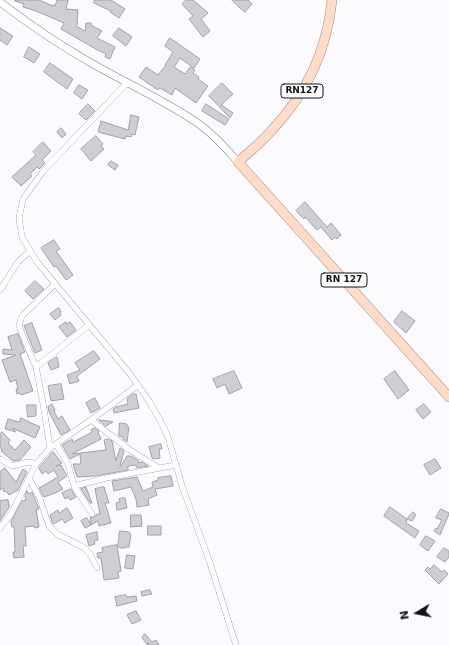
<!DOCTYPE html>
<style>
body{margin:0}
#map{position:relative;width:449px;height:645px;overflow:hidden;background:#fafaff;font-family:"DejaVu Sans",sans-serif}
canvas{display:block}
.north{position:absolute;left:397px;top:593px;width:40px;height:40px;-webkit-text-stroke:3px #fff;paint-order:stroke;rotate:260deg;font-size:11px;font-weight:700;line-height:16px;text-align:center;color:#131316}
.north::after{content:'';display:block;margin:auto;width:14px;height:18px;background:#131316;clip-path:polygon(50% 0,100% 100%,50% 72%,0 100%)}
</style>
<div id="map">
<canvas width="449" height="645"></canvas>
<div class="north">N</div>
</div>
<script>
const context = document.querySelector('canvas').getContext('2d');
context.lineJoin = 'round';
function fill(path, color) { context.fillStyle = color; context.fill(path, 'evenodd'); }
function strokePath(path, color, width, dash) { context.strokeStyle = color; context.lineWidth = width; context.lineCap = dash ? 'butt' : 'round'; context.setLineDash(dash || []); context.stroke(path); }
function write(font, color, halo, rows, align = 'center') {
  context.font = font + ' "DejaVu Sans",sans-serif'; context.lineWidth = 3; context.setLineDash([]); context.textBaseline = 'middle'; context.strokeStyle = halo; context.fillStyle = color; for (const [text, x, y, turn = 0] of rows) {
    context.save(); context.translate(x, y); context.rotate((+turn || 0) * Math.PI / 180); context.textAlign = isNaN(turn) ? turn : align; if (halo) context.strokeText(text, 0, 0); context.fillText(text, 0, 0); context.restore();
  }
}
const building = new Path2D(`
 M15,0h24l14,6v-1l2,1 2,-6h11l-2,9 12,1 -1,12 1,1 -2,3 9,5 1,-8h5v2l11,6 -5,7 18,9 -5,12 -5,-2 1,-3 -12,-6 -33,-19 3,-6 -28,-12 -13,-4 1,-3 -9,-3z
 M95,0h16l14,9 -6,9 -9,-6 1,-1 -17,-8z
 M186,0h7l15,13 -7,6 9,12 -7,6 -14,-18 4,-3 -11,-12z
 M232,0h16l4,4 -7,8z
 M0,28l13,8 -6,9 -7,-5z
 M119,28l13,9 -6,9 -13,-10z
 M170,38l30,21 -6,9 -14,-10 -6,9 11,7 5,-7 5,3 -2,3 6,4 -1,2 10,7 -12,17 -21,-15 -3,7 -12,-7 -2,2 -19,-13 7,-10 12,8 8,-10h-1l8,-13 -8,-6z
 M29,47l11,7 -6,9 -10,-6z
 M50,63l23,16 -6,10 -23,-17z
 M222,83l11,11 -12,11 12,8 -3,5 -21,-22z
 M79,85l9,5 -6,9 -8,-6z
 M88,104l7,7 -9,9 -7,-6z
 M206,104l23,15 -4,6 -23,-14z
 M131,115l8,2 -4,18 -3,-1 -1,3 -5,-1 -1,3 -27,-7 3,-11 27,9z
 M61,128l5,6 -4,4 -5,-6z
 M96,136l7,8 -2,2 3,3 -13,12 -10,-12z
 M43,142l8,9 -9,9 3,3 -6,6 -2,-2 -7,7 2,2 -11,10 -9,-9 24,-22 -3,-3z
 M111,161l7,4 -3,5 -7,-5z
 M305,202l22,25 4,-4 10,12 -4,4 -2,-2 -3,3 -11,-13 -4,3 -12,-13 -1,2 -8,-8z
 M54,240l6,9 -4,2 17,24 -7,5 -10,-14 -2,1 -13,-19z
 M35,281l9,8 -11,10 -8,-8z
 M59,308l2,4 -1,1 1,2 -6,5 -5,-6z
 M402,311l13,10 -9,12 -12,-11z
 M66,322l1,2 3,-2 6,8 -9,7 -8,-10z
 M32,323l10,27 -7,3 -11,-27z
 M18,334l7,18 -5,2 13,37 -12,4 -1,-2 -3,1 -1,-5h2l-2,-9 -6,2 -8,-22 14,-5 -13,-1v-5l9,1 -4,-13z
 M94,351l6,8 -23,17 2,5 -9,3 -3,-9 13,-5 -5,-7z
 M57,357l2,10 -8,3 -3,-7z
 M234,371l8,17 -13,6 -4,-10 -8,4 -4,-9z
 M395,371l14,19 -11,9 -14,-20z
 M61,384l3,15 -13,2 -3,-15z
 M133,394h3l3,14 -25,5 -1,-4 3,-2 12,-3 -1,-5z
 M95,398l5,10 -9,5 -5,-10z
 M52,404l3,6 -1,1 4,8 4,-3 8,14 -9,5 -12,-23 -1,-5z
 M424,404l7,8 -8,7 -7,-9z
 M27,405h9v11l-8,1z
 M21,418l19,9 -5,11 -23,-10 4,4 -11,-3 3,-10 11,3z
 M99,420l10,1 4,1 -7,4z
 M120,423l7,1v3h2l-2,15 -4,-3v-2l-4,-1z
 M95,428l4,3 -1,1 3,7 -29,15 34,-4 -2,-10 4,-1 4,2 4,20 4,-13 4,3 -4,15h1l6,-10h4l8,5 -1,2 4,-1 6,4 -11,2 -1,-3 -8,1v4l-33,6 -18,1 -4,-13h8l-1,-10 -10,5 -8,-14 10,-6 1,3 8,-4 11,-6 -1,-2z
 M2,432l8,8 -2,3 7,7 9,-10 7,7 -11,13 -7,1 -12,-10 1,-1 -2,-3v-13z
 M161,444l1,5h-3l1,9 -7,1 -1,-1 -3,-11z
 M53,452l9,11 -6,3 5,-1 6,11 -9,6 5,7 -8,4 -11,4 -5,-9 19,-11 -4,-7 -6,4 -2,-3 -4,3 -3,-6z
 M435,459l6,9 -11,7 -6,-10z
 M5,468l11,14 7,-13 4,3 -9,18 -9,5 -3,-4 -2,1 -1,-4 -3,2v-18z
 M171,476l2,10 -18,3 2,6 -9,4 1,6 -12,2 -1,-8 -5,-12 -17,4 -2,-10 25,-4 6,14 10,-4 -1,-5 6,-2v-2z
 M86,487l6,16h-2l-9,-14z
 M104,487l5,16h-4l6,20 -12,3 -1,-5 -7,4 -1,-8 3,1 3,-3 4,-1 -5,-25z
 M71,489l5,8 -6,3 -2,-3 -3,2 -3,-6z
 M27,491l2,3 3,-2 7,17h-3l3,18 -4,1 -1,-2 -9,1 1,19h-3l1,11 -10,1 -1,-6h2l-1,-25h-2l-1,-6 11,-20 4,-1 -1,-4z
 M125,498l2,10 -10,2 -1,-7 4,-1 -1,-3z
 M8,500l1,6h1l-10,15v-20z
 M390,507l17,12 -1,4 13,8 -4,7 -31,-22z
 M67,508l6,10 -8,5 -3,-4 -9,5 -3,-9 8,-5 1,3z
 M441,509l8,4v1l-9,21 -6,-4 2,-3 1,1 5,-9 -6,-2z
 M413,512l3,3 -4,6 -5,-2z
 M131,515h10l1,11 -11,1z
 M87,518l4,7 -6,3 -4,-7z
 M148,526h13v9h-13z
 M120,531l9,1 2,3 -2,12h-4v1h-5l-2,-2z
 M97,532l1,8 -4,1 1,3 -6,2 -3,-11z
 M426,536l9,5 -7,10 -8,-6z
 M117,545l4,26 -3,1 1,6 -15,2 -3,-22h-3l-1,-5 6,-1 -1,-4z
 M444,548l5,3v6l-4,5 -8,-5z
 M127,555l8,1 -2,13 -8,-1z
 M434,565l8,7 2,-2 4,4 -9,10 -14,-14 3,-3 2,2z
 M150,590l2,4 -10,2 -1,-4z
 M126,595l1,2 9,-1 1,5 -20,5 -2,-9z
 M136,611l5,9 -9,4 -5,-9z
 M145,634l7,8 4,-2 3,5h-12l2,-1 -1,-1 -1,1 -5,-6z`);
const minor = new Path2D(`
 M127,83l-83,87 -21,29 -4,19 3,19 15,25 93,112 19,27 11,19 8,17 14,49 28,77 26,82
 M0,290l18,-28 12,-11
 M36,367l-16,-38c-1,-5 -1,-9 3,-14l32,-31
 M91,420l39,30 29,18
 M56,444l12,20 6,22 18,28
 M50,448l-7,-45 -7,-36 53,-42
 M0,459l12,7 17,-4 7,2
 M29,478l11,21 9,27 8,8 28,14 6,8 6,12
 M74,486l32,-8 70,-13
 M0,528l11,-14 25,-50 14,-16 41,-28 47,-35`);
const tertiary = new Path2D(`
 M0,2c30,23 61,44 93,62 35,20 73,37 106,60 15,11 27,24 39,38`);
const primary = new Path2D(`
 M332,0c-5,51 -25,93 -60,130 -10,12 -22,21 -34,32l211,235`);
const shields = [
 [302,91,42],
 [344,280,46]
];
const shieldNames = [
 ["RN127",302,91],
 ["RN 127",344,280]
];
fill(building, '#ceced5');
strokePath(building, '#a1a1a8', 1);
strokePath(minor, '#7f7f86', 6);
strokePath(tertiary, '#7f7f86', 8);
strokePath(primary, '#ac8772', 10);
strokePath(minor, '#fff', 5.5);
strokePath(tertiary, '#fff', 7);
strokePath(primary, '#ffdcc8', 9);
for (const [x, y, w] of shields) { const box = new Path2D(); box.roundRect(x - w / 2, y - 7, w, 14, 3); context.fillStyle = '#fff'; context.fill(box); strokePath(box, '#131316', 1); }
write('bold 9px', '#131316', null, shieldNames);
</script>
